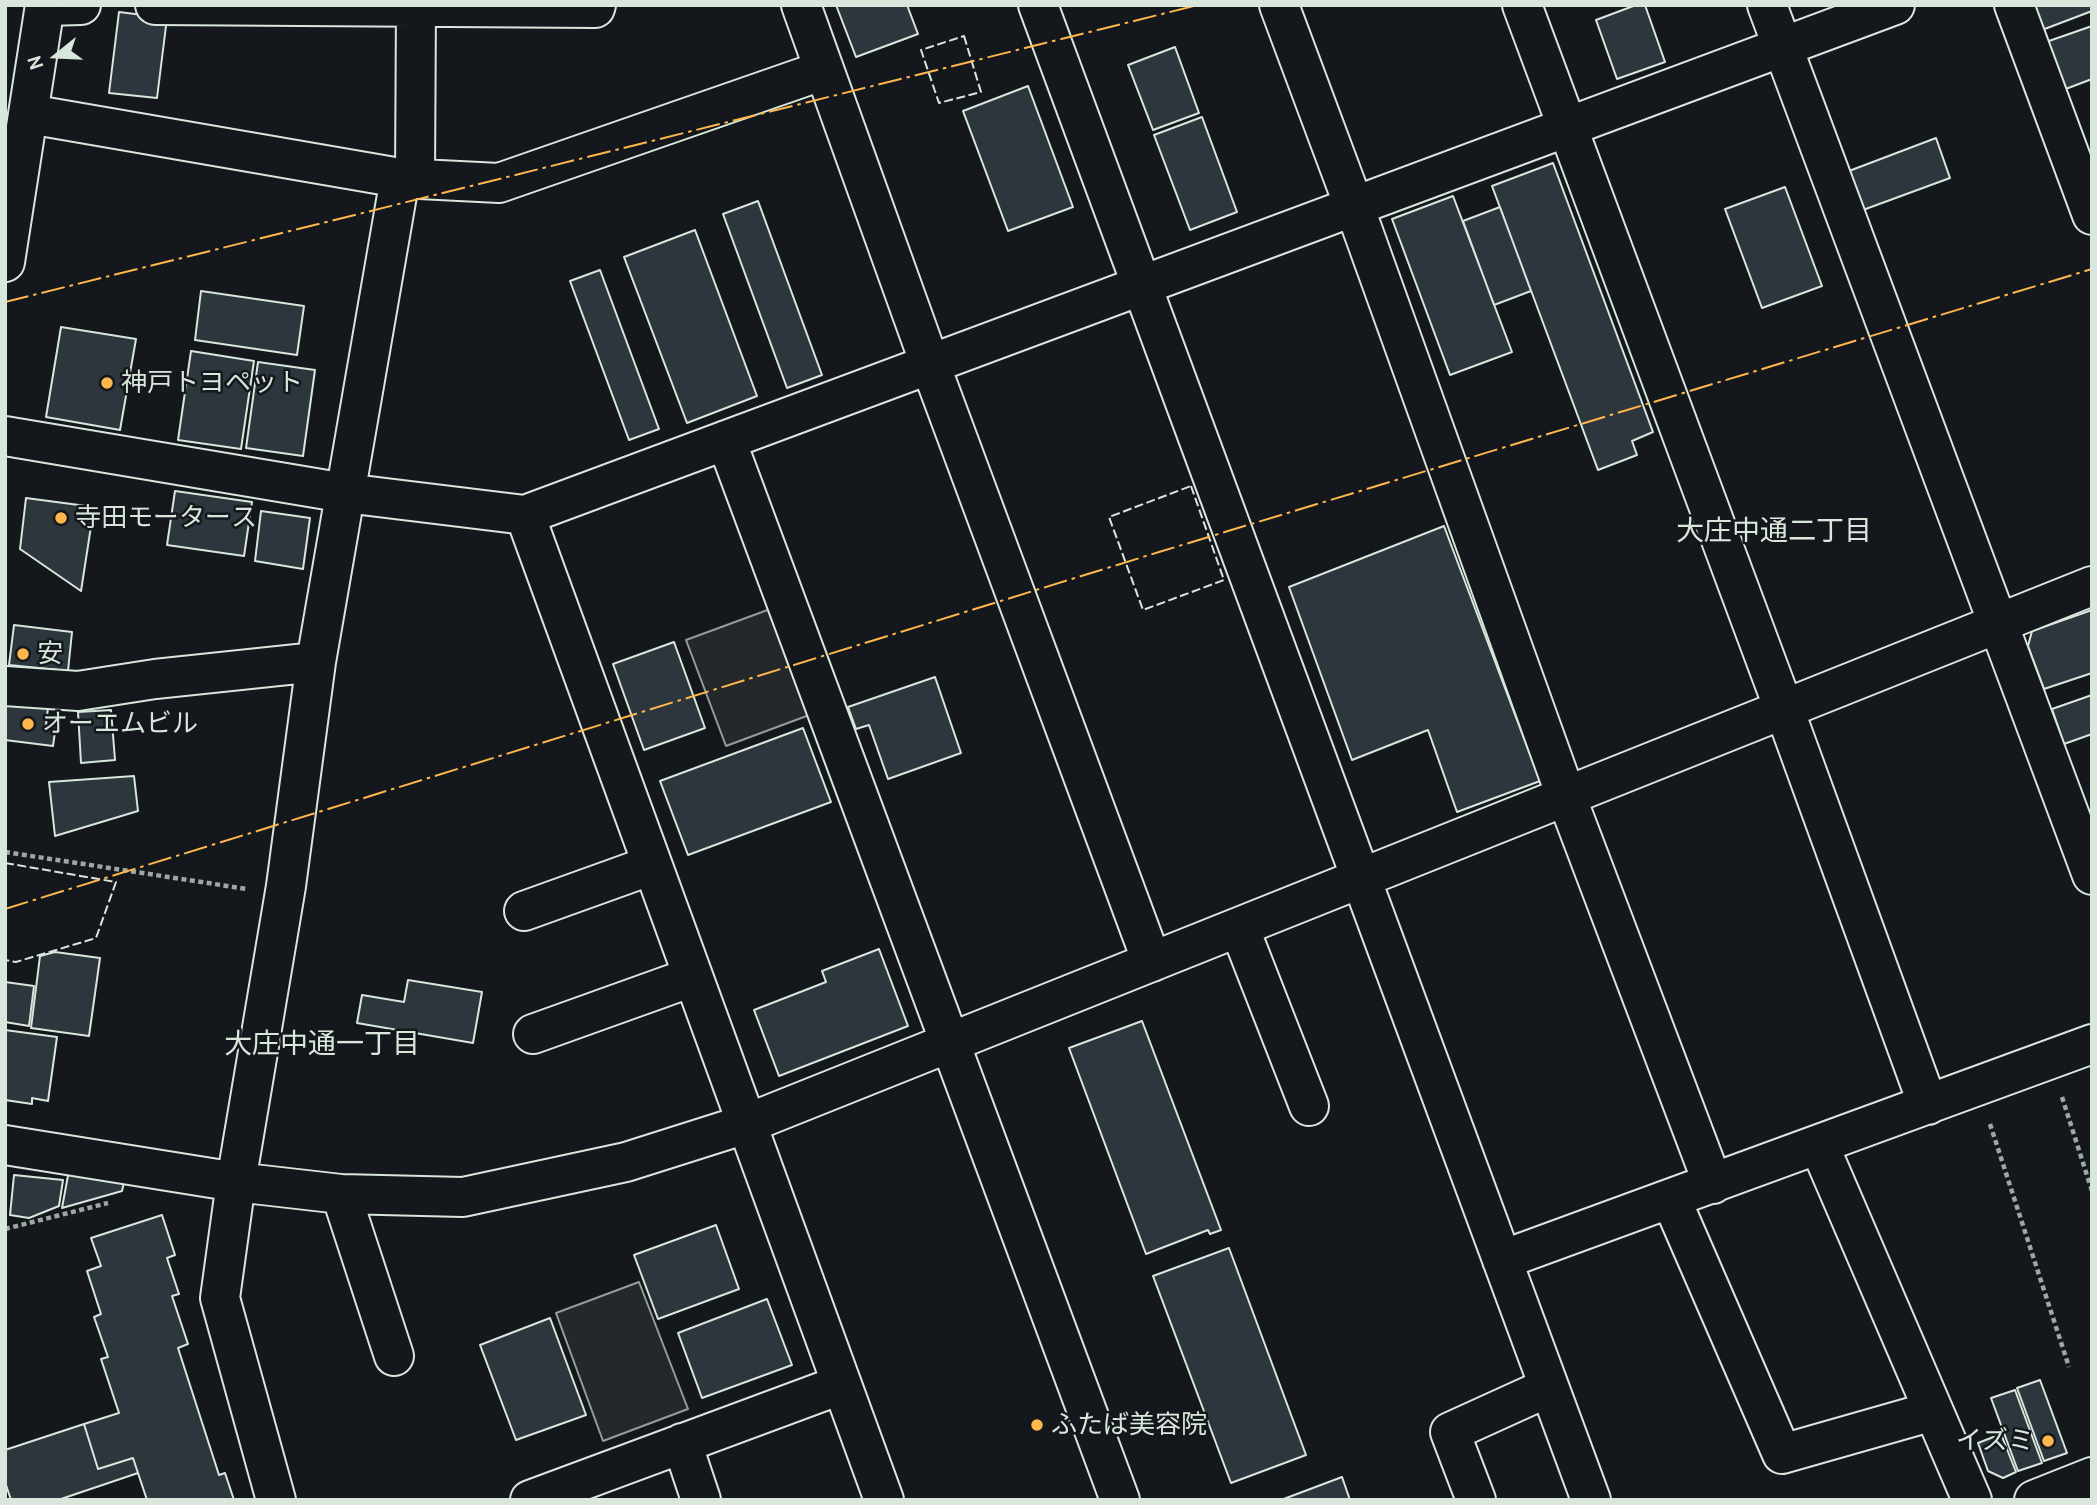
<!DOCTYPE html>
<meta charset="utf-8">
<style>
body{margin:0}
#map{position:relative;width:2097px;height:1505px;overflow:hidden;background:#14181c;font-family:Cabin,sans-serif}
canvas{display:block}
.frame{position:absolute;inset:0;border:7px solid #d8e6dc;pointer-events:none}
.north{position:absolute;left:21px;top:21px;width:70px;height:70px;-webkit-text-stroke:5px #14181c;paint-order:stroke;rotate:252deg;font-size:19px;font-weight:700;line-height:28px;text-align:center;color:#d8e6dc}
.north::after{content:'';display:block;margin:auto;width:24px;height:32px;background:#d8e6dc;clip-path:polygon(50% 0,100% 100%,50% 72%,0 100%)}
</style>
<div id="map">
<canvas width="2097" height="1505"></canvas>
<div class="frame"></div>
<div class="north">N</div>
</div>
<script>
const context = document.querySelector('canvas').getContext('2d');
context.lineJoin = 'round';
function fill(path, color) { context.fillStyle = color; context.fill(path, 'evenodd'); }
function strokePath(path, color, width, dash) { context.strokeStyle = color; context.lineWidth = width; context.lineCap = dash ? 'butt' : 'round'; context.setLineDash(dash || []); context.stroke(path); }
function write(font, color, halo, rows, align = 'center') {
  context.font = font + ' Cabin,"Noto Sans JP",sans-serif'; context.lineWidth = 5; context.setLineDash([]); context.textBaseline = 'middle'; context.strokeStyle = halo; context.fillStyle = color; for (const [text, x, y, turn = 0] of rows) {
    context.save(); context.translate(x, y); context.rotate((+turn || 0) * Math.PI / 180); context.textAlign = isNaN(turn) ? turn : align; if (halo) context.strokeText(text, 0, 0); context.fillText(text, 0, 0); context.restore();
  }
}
const parking = new Path2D(`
 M773,608l39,106 -86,32 -40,-106z
 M639,1282l49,127 -85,32 -47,-128z`);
const building = new Path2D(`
 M836,5h71l11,29 -62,23z
 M1636,5h9l20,57 -48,17 -21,-59z
 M2032,5h60v6l-50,19z
 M119,12l48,6 -10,80 -48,-5z
 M2092,26v53l-29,11 -17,-48z
 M1175,47l24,66 -46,17 -25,-65z
 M1028,86l45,121 -65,24 -45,-120z
 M1202,117l35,95 -47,18 -36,-95z
 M1936,138l14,40 -87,32 -14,-39z
 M1553,163l100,269 -21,9 5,14 -39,15 -106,-284z
 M1785,187l37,99 -60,22 -37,-99z
 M1453,196l59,156 -62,23 -58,-156z
 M758,201l64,174 -35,13 -64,-174z
 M1500,207l31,84 -37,14 -31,-84z
 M695,230l62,166 -70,27 -63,-166z
 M600,270l59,159 -30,11 -59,-159z
 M201,291l103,15 -7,49 -102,-15z
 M61,327l75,12 -16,91 -74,-13z
 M191,351l63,10 -13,88 -63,-9z
 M258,362l57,8 -12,86 -57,-8z
 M175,491l77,11 -8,54 -77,-11z
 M26,498l68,9 -13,84 -61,-42z
 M261,511l49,7 -7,51 -48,-8z
 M1444,526l96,255 -83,31 -29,-82 -76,30 -63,-173z
 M2092,610v63l-48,16 -16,-43 4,-15z
 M14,625l58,7 -4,39 -59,-6z
 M674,642l31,86 -61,22 -31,-86z
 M935,677l26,76 -73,26 -19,-54 -13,4 -8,-22z
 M2092,695v39l-28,10 -12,-35z
 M5,702l43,6 -2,16 10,1 -3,21 -48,-6z
 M111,710l4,50 -34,3 -3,-51z
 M803,728l28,74 -143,53 -28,-74z
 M134,776l4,35 -83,25 -6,-54z
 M879,949l29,77 -129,50 -25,-66 72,-28 -4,-11z
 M55,952l45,6 -11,78 -58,-8 9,-72z
 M408,980l74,12 -9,51 -116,-20 5,-28 42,7z
 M5,982l29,4 -5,40 -24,-4z
 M1142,1021l79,209 -11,4 -2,-4 -62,24 -77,-206z
 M5,1030l52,7 -9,64 -16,-3v6l-27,-4z
 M69,1170l56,8 -3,13 -60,17z
 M14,1175l49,5 -4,26 -30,12 -19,-3z
 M162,1215l13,40 -8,3 12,36 -7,2 16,48 -10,4 41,127 6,-2 9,27h-87l-14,-42 -35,11 -14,-45 35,-11 -18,-54 7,-2 -14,-40 7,-3 -14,-43 14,-5 -10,-28z
 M716,1225l23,64 -81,30 -24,-64z
 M1229,1248l77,207 -75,28 -78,-207z
 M767,1299l25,66 -90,33 -24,-65z
 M550,1318l36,97 -70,25 -36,-95z
 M2040,1380l27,73 -23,8 -27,-73z
 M2015,1390l27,73 -24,8 -27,-73z
 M84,1424l14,45 35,-11 5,15 -80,27h-47l-6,-18v-32z
 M2001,1434l15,38 -13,6 -15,-7 -10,-28z
 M1342,1477l8,23h-69z`);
const path = new Path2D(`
 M5,852l242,37
 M2062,1097l30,94
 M1990,1124l79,243
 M5,1229l103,-26`);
const minor = new Path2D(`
 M155,5l440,3 1,-3
 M801,5l129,359 222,598
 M1038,5l553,1495
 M1279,5l75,201 212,590 147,388
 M1522,5l262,704 144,396
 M1767,5l325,870
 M2014,5l78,210
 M45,6l36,-1
 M29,114l371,64 99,5 325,-113
 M415,179l1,-174
 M5,436l340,57 180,22 1370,-510
 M726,440l394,1060
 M525,515l359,985
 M5,686l73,5 77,-12 161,-17
 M524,911l128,-46
 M1239,927l70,179
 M533,1034l159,-57
 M5,1145l231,37 105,12 122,3 163,-35 120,-38 1346,-538
 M1819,1145l153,355
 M341,1194l53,162
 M1671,1199l111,255 151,-43
 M1502,1260l590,-216
 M682,1443l19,57
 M276,1500l-56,-202 16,-116 50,-296 30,-224 84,-484
 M530,1500l310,-115
 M1476,1500l-26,-68 99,-45
 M2034,1500l58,-23`);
const highway = new Path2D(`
 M5,262l40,-257`);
const fence = new Path2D(`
 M964,36l17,56 -42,11 -18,-53z
 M1191,486l33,94 -81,30 -34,-93z
 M5,863l111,19 -20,56 -80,24 -11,-2`);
const power = new Path2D(`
 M5,302l1193,-297
 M5,909l1154,-357 933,-283`);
const markers = [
 [107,383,7,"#ffb74d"],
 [61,518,7,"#ffb74d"],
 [23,654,7,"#ffb74d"],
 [28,724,7,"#ffb74d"],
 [1037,1425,7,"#ffb74d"],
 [2048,1441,7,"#ffb74d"]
];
const poiNames = [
 ["神戸トヨペット",121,383],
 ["寺田モータース",75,518],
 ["安",37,654],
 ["オーエムビル",42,724],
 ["ふたば美容院",1051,1425],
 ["イズミ",2034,1441,"right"]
];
const neighbourhoodNames = [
 ["大庄中通二丁目",1774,532],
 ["大庄中通一丁目",322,1045]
];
fill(parking, '#24282b');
strokePath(parking, '#939e99', 2);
fill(building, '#2c363c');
strokePath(building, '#d8e6dc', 2);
strokePath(minor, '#d8e6dc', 42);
strokePath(highway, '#d8e6dc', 42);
strokePath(path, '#9da8a2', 4.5, [5, 3.5]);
strokePath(minor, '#14181c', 38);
strokePath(highway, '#14181c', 38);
strokePath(fence, '#d8e6dc', 2, [9, 3.5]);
strokePath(power, '#ffb74d', 2, [24, 5, 3.5, 5]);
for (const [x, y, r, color] of markers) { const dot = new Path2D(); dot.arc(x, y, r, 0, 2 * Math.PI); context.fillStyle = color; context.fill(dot); strokePath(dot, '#14181c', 2.5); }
write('26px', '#d8e6dc', '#14181c', poiNames, 'left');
write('28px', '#d8e6dc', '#14181c', neighbourhoodNames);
</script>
